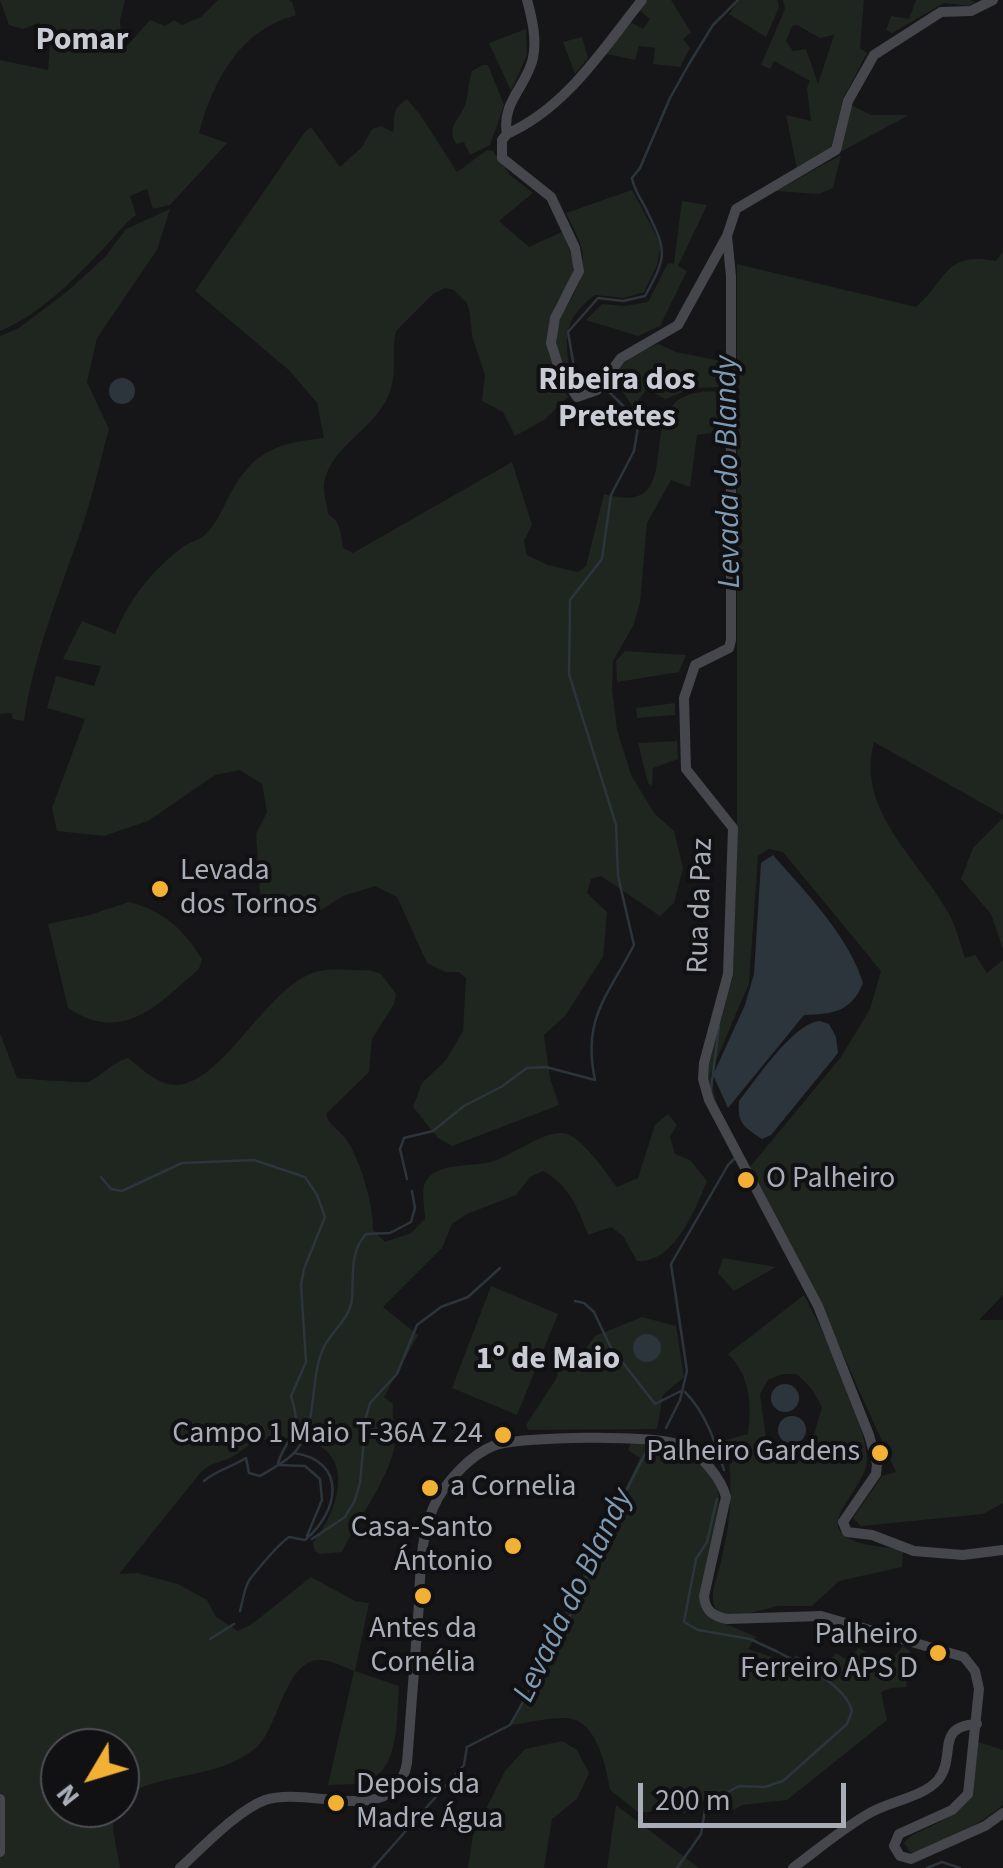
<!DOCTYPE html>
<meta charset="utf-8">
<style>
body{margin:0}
#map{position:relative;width:1003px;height:1868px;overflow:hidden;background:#161618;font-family:"Source Sans 3",sans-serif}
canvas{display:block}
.north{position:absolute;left:40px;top:1728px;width:100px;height:100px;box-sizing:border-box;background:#111113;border:2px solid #4d4f55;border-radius:50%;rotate:232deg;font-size:28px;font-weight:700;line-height:40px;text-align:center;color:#a8adb8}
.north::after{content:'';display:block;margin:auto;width:35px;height:45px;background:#f2b134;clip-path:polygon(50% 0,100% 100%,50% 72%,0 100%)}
.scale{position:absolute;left:638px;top:1783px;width:208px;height:45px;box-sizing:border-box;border:5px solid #a8adb8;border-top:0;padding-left:12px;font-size:30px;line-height:35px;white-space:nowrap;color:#a8adb8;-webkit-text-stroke:8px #111113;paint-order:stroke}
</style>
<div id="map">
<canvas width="1003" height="1868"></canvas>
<div class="north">N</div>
<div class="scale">200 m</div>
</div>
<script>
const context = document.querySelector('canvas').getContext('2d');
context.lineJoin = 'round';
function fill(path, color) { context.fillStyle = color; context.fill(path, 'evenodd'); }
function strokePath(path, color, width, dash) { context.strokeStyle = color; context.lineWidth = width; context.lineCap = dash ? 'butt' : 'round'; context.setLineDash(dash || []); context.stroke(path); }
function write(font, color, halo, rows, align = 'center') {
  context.font = font + ' "Source Sans 3",sans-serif'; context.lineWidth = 8; context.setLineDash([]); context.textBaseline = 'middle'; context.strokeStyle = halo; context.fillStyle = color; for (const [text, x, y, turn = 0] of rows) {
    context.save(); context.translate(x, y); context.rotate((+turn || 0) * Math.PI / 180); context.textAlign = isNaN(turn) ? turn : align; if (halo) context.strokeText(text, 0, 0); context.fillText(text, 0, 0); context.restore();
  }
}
const green = new Path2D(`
 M0,0h125l-5,20 2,27 5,-1 23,-26 15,6 9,-6 8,5 19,-8 17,-17h71l3,2 4,13c-56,15 -83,65 -97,118l28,10 -57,62 -17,4 -6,-20 -17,7 6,19c-15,11 -24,26 -38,39 -27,29 -61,62 -98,77v-271l48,10 2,-24 -11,-23 -16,6 -14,-4z
 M648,0h23l20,32 -8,7 7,9 -10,19 -27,-3 2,-16 -16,-2 -4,14 -32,-7 24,-33 16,9 7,-10 -11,-9z
 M739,0h39l1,7 -13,30 -37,-23z
 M783,0h81l-4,48 7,5 -24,46 -12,50 -34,20 -11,-54 25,6 -4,-33 3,-7 -36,-20 -4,8 -9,-4 24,-56zM797,25l23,13 14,-3 -16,49 -12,-35 -13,2 -7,-10 6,-15z
 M916,0h54l5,2 -6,4 -25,-3 -52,30 -6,-3 5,-14 18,3z
 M526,29l1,26 -16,36 -22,-48z
 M582,37l6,21 -13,16 -12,-32z
 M483,65h5l16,40 -14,40 -20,10 -6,-13 -8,2c-10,-18 3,-23 9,-39 4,-11 3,-23 7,-34z
 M407,99l14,17 36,56 30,-22 6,1 17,24 23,18 -34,28 30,26 35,-16 9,32v17c-35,37 -29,75 -5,117l-24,23 -29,16 -12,-24 -21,-11 3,-26 -13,-39 -2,-22 -3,-11 -13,-13 -9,-2 -12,6 -37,37c-5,20 2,42 -7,63 -14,36 -58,51 -65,89 -1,9 3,22 4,31 13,7 13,21 15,34l10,5 159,-91 20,63 -8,16 3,14 21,10 30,7 8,-6 18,-72c87,25 27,-83 87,-100 11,-3 21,-4 32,-1l1,38 -27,4 -7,52 -19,-7 -24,43 -7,80 -7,23 -20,35 -1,28 5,41 15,47 23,37 19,17 9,37 -9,35 -14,13 -59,-40 -10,3 -4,14 20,19 -4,45 -38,59 -21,19 6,43 9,27 -107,41 -14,-8 -25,-31 9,-24 24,-23 17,-29 3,-53 -7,-6h-13l-19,-9 -30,-66 -22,-11 -32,10 -33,21 -32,-5 -18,-19 -4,-59 11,-22 -5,-28 -22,-14 -25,5 -67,46 -44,15 -47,-5 -5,-23 33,-89 -38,-11 9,-32 38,10 7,-20 -38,-7 19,-38 33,13c14,-35 36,-62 65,-85 8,-7 19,-8 26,-15 14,-14 18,-31 28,-47 24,-39 47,-44 90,-49l-7,-35 -27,-32 -95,-80 110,-159 6,-5 29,40 22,-20 10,-18 9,-3 12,6c3,-17 -3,-22 14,-33z
 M851,105l20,10h38l-69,37z
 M841,155l-8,33 -14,6 -43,-3z
 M632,190l29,54 -4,21 -13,27 -20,6 -29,-3c-32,23 -32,46 -23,81l-2,3c-37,-64 15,-72 13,-121 0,-15 -11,-31 -17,-45z
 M682,201l25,4 -29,61 9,5 -27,55 -22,10 -52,-16 16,-16 23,2 23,-4 20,-39 6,1z
 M170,209l-13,41 -60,88 -10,44 22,47c-9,32 -16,66 -27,98 -22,65 -48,126 -58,194l-11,-2 -2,-6 -11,1v-378l19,-8 50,-38 36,-33 21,-28z
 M1003,251v564l-129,-73c-19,68 45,117 75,172 7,13 11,29 16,44l10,-3 12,18 16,-13v335l-24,25h24v183l-20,11 -122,12 -8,-8 29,-42 14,-4 -76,-168 -70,-137 91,-110 29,-48 11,-38 -98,-119 -14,-3 -11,7 -9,127 -39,92 7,30 -6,-12 -6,-30 28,-86 4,-142v-571l179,43c32,-28 28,-56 80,-46z
 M658,344l18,8 45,9v26l-27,1 -29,11 -18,-10 -14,18 -18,-27c5,-22 24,-28 43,-36z
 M625,651l61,4 -7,17 -62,10 -1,-21z
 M675,703v12l-38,3 -1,-10z
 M677,741l1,18 -25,9 -1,18 -4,-3 -10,-40z
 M1003,818v131l-12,-35 -30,-35 12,-31z
 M129,902c35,9 54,27 73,57l-3,10c-41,35 -75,76 -131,39l-20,-84 42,-9z
 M369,970l12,4 15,20 -2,10 -22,35 -3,33 -43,42c3,11 12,15 19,24 15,19 29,69 28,92l12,12 26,-9 14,-14c0,-12 -5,-28 1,-38 11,-19 47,-14 65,-19 20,-6 52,-31 72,-29 18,2 43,40 54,54l21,-9 17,-53 13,-11 9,11 -7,12 5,17 15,6 17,21c-12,29 -33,83 -70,80l-14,-25 -12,-9 -23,8c-10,-27 -19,-50 -45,-64l-13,6 -14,18 -49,19 -15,10 -10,24 -59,59 35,28 -34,62 9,7c-1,12 1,20 2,32 3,30 -39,86 -53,116l-22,2 -5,-3 -2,-8c44,-59 33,-117 -51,-103 -13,2 -22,14 -34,19 -12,4 -16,4 -27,13l-82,102 18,-1 41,11 29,16 9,17 22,14 14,-7 59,-47 44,24 14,2 -14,68 44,15c-3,32 2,89 -38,97 -11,2 -22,1 -33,2l26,-114c-10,-4 -25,-12 -36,-11 -33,2 -40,68 -61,87 -39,34 -96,23 -137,52v-51h-60v60h55l-2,21 7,39h-120v-835l17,45c8,1 66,5 71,4 15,-6 22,-19 40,-24 13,10 29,26 46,27 47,2 91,-97 141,-113 16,-5 38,-1 54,-2z
 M723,1258l53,9 -42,24 -16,-18z
 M491,1286l67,28 -41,101 -65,-27z
 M804,1295c17,31 64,133 63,165 0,22 -36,52 -28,69 9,18 47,17 64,21l-1,17 -63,14 -27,25h-34l-48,12 -13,-7c-9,-14 -1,-29 3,-45 11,-43 14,-82 6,-126l22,-6c4,-29 2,-59 -20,-80zM782,1374h15l14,14 11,19 -9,31 -17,11 -30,-10 -6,-45 8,-14z
 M642,1317l34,9 8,51 -21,18 -6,34 -129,1 -2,-5 30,-46 7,-26 15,6 17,-23z
 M631,1443c41,4 56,8 86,37l3,29 -18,97c12,17 35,21 54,31l-8,12 24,8 -5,12 13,6 16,-20 24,17 16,-19 11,7 12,-12 27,18 17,-20 7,5 -4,36 -15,1 -10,4 6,28 -100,80 -45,5 -10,6 -11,-17 -15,3 -13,16 -55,-1 -28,-22c-4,-23 -13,-70 -43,-72 -18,-1 -39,5 -57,7l130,-267 -12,-8z
 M562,1741l15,9 12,23 -12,26 -25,20 -8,49h-76l5,-33 32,-64 20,-22z
 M978,1742l25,8v54c-14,15 -74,51 -93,48l-6,-9c6,-9 16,-11 26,-16 43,-20 45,-42 48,-85z
 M616,1805l83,63h-92z`);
const water = new Path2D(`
 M109 391a13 13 0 1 1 26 0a13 13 0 1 1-26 0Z
 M773,855c33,38 75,80 90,128 -12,30 -32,31 -59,32l-76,93 -15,-33 32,-70 9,-31 7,-111z
 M820,1021l9,3 7,13 2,16 -67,82 -9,4c-18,-12 -25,-16 -23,-38 18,-22 54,-78 81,-80z
 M633 1348a14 14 0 1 1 28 0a14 14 0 1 1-28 0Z
 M771 1398a14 14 0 1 1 28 0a14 14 0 1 1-28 0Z
 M778 1430a14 14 0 1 1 28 0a14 14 0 1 1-28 0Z`);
const stream = new Path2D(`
 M596,383l-21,-10 -7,-41 30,-34 25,3 22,-5c24,-43 21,-46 0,-89 -5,-10 -11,-17 -13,-29l8,-10 30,-70 19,-34 24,-39 25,-25
 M711,1089l8,-62
 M101,1177l10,12 11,2 60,-28 72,-3 51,17 12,18 8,22 -21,52 -3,16 5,77 -15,34c13,42 -2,34 -13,67
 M407,1179l-7,-30 4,-11 29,-7 31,-25 37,-19 26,-19 19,-1 49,13c-13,-61 12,-83 39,-135l-16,-69 -2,-51 -47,-151 1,-74 32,-41 9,-64 23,-44 5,-30 -33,-32
 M575,1301l9,2 10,9 16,34 45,58 26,-13
 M685,1392c21,21 30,50 39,78
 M666,1428l14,-28 7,-29 -16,-107 57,-99 7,-7
 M279,1465l26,1 15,13 2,21 -15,36
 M204,1481c13,-11 28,-14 42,-23l3,15 11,3c10,-6 23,-13 32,-21 29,-28 15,-76 33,-110 8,-15 25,-27 27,-46 2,-23 -3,-46 14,-65l24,-1 21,-11 4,-14 -3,-17
 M717,1499l-10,43 -11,17 -12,63 14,8 52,9 28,13
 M312,1539l33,-22 10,-17 5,-17 6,-66 4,-14 27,-29 20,-49 24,-18 27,-10 32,-29
 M240,1611c3,-10 4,-24 10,-32 8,-10 29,-35 39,-42l16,3c34,-28 43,-79 -11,-87
 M210,1639l24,-15
 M373,1868l91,-103 3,-18 43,-22 54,-95 37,-90 48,-94
 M677,1868l24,-34 4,-24 5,-8 29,-16 26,1 18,-6 64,-57 5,-13c-7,-27 -49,-45 -72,-58
 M927,1868l15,-6 18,6`);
const secondary = new Path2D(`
 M993,0l-22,11 -30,1 -67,43 -26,46 -12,49 -100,59 -9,27 4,40v364l-2,8 -34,17 -11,33 2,71 47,59 -5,146 -24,89 -1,16 6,21 109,206 51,129 8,29 -1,10 -33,48 4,10 25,3 42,16 49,4 40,-5
 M507,134l-5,6v18l49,39 24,51 4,23 -24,47 -4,25 8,25 18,29 20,-7 24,-32 57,-33 49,-89
 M507,134c60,-27 95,-84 135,-134
 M507,134c-6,-32 20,-48 26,-76 4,-19 -1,-40 -6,-58
 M0,1799v53
 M180,1868c22,-20 58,-58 85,-68 45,-15 130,30 142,-37 4,-48 7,-97 11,-145 3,-40 0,-84 20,-120 12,-20 33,-43 55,-52 25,-10 167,-12 190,0 19,9 38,32 43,51l-22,99c1,15 9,20 23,23l94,-3 143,41 11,14 4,18 -11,105 -16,16 -53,24 -5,12 6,10 11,3 74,-33 18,-13
 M793,1868c24,-18 49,-39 75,-54 21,-13 54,-16 70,-34 19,-23 -4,-54 39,-56`);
const markers = [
 [160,889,10,"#f2b134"],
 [746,1180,10,"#f2b134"],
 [503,1435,10,"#f2b134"],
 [880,1453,10,"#f2b134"],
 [430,1488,10,"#f2b134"],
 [513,1546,10,"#f2b134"],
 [423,1596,10,"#f2b134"],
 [938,1653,10,"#f2b134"],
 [336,1803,10,"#f2b134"]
];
const poiNames = [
 ["Levada",180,872],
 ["dos Tornos",180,906],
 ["O Palheiro",766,1180],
 ["Campo 1 Maio T-36A Z 24",483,1435,"right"],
 ["Palheiro Gardens",860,1453,"right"],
 ["a Cornelia",450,1488],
 ["Casa-Santo",493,1529,"right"],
 ["Ántonio",493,1563,"right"],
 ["Antes da",423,1630,"center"],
 ["Cornélia",423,1664,"center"],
 ["Palheiro",918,1636,"right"],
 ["Ferreiro APS D",918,1670,"right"],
 ["Depois da",356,1786],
 ["Madre Água",356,1820]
];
const streetNames = [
 ["Rua da Paz",702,906,-88]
];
const neighbourhoodNames = [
 ["Pomar",82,42],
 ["Ribeira dos",617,382],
 ["Pretetes",617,419],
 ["1º de Maio",548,1361]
];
const waterNames = [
 ["Levada do Blandy",730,472,-91],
 ["Levada do Blandy",575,1596,-64]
];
fill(green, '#1e261f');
fill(water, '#2c353c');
strokePath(stream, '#2c353c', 2.5);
strokePath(secondary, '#45474d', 10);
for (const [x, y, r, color] of markers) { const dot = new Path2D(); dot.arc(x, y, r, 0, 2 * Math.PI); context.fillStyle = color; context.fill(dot); strokePath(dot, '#111113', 4); }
write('30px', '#a8adb8', '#111113', poiNames, 'left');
write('30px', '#a8adb8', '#111113', streetNames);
write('bold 32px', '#c9ccd4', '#111113', neighbourhoodNames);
write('italic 32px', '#7f9bb3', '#111113', waterNames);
</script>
